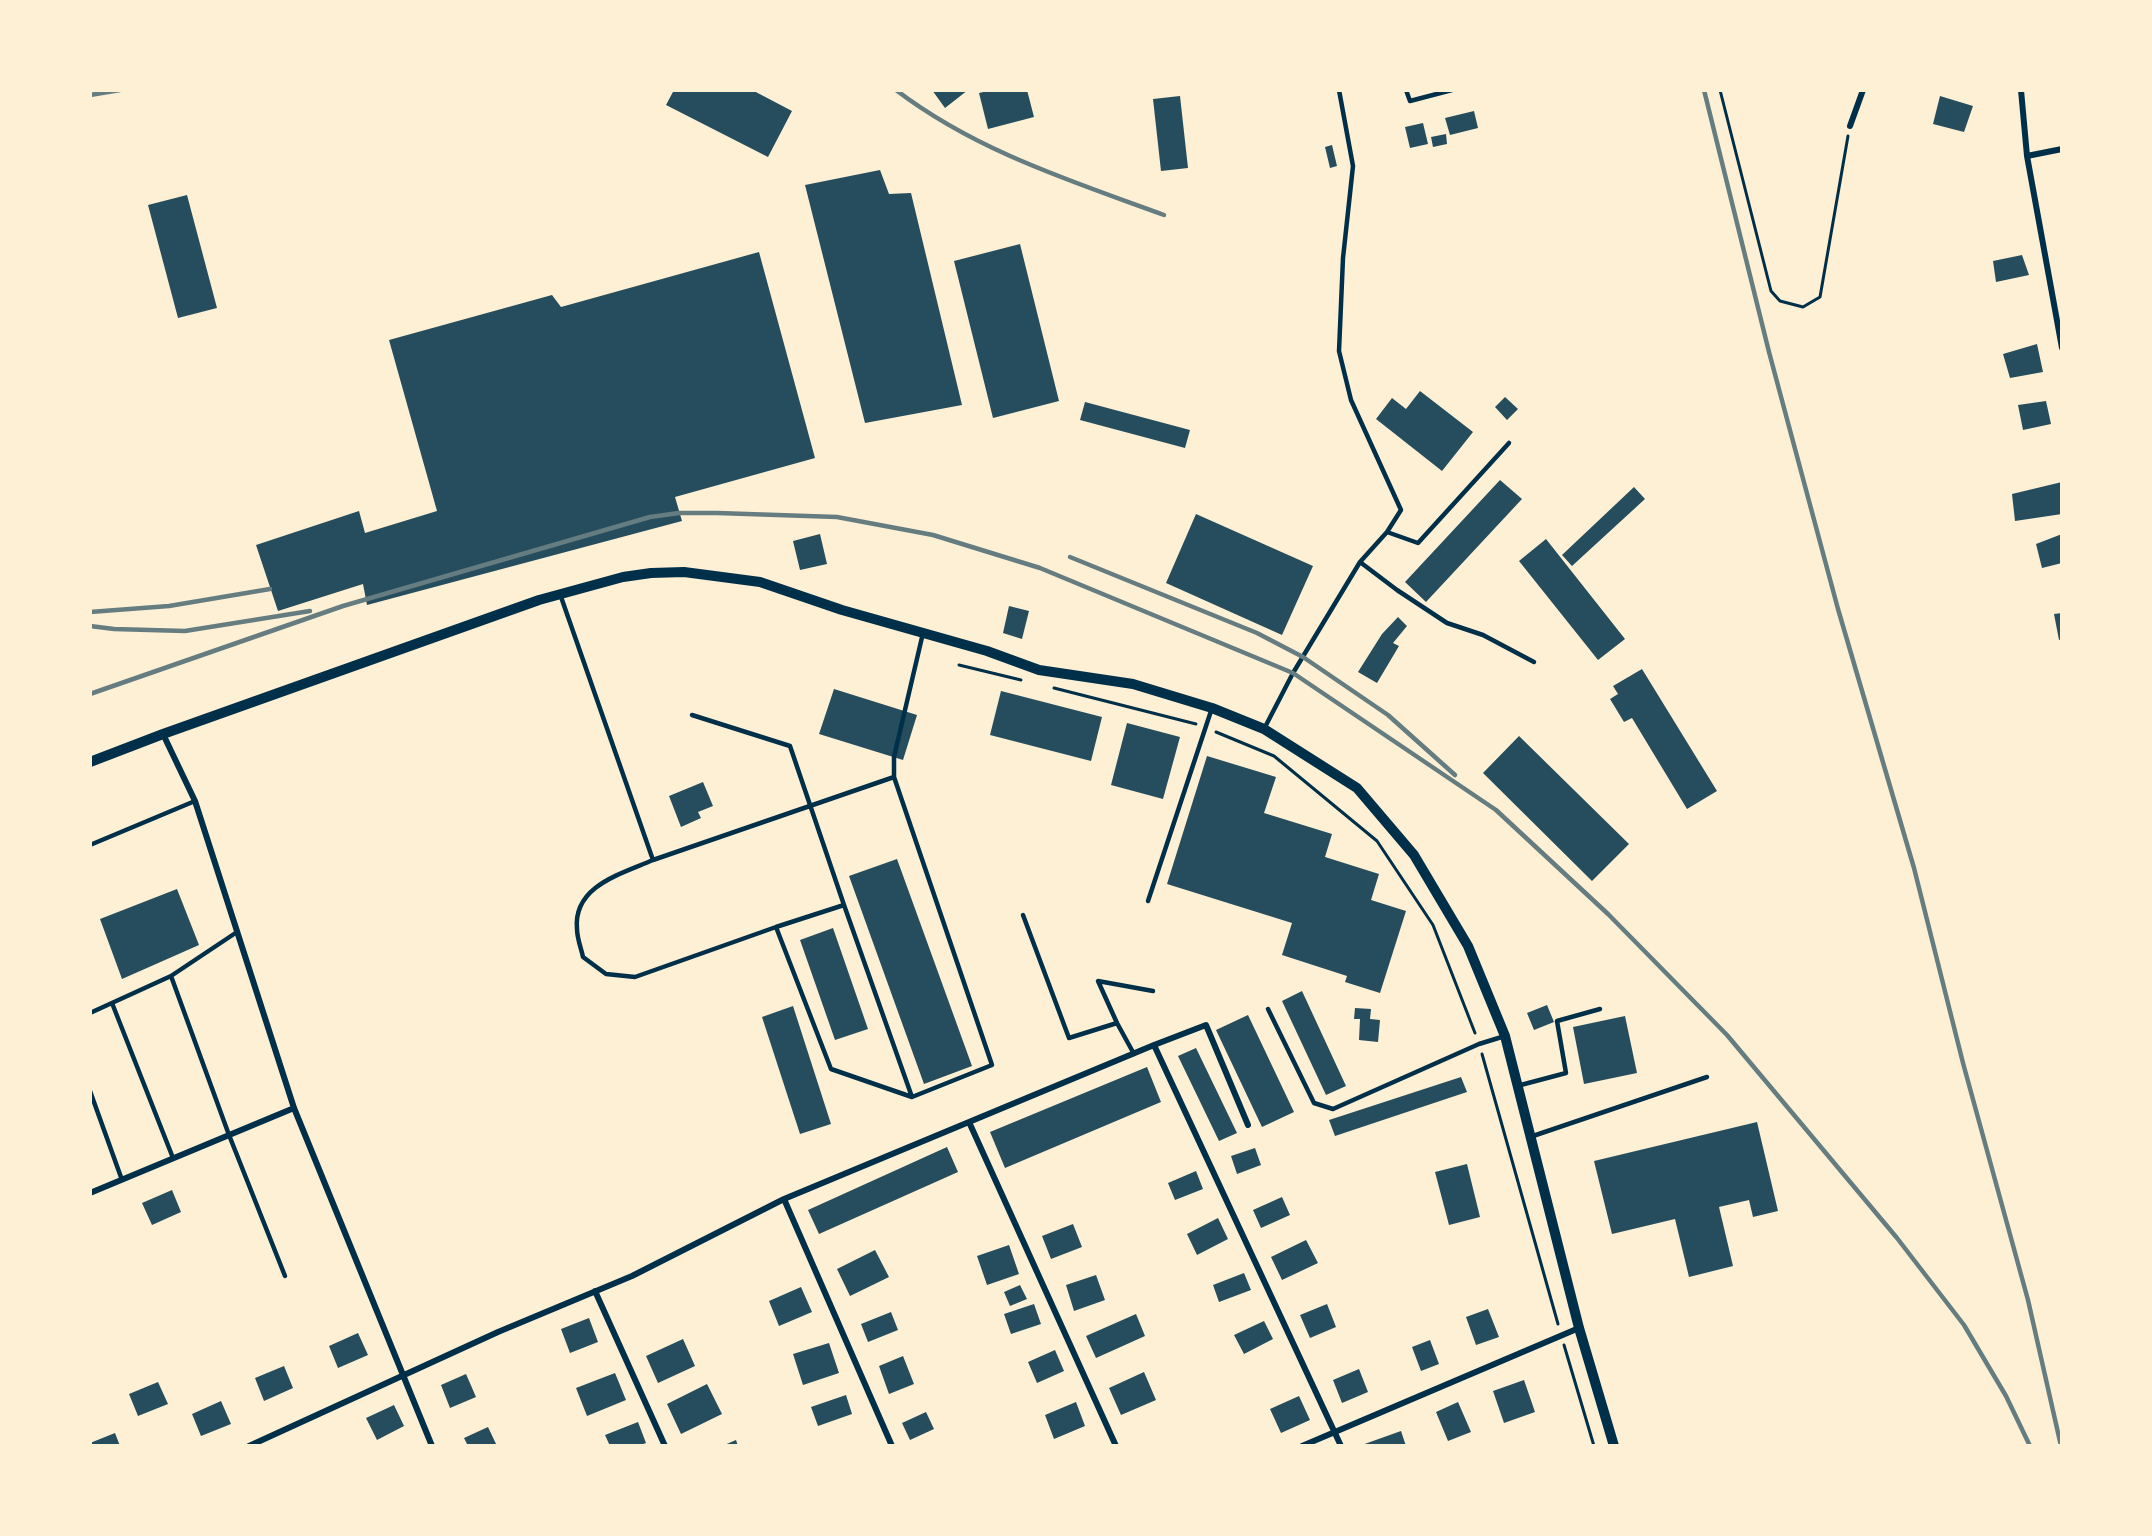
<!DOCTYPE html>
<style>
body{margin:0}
#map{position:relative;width:2152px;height:1536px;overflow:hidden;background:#fdf0d5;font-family:"Sofia Sans Condensed",sans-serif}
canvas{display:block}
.frame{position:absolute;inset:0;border:92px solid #fdf0d5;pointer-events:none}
</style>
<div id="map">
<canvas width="2152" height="1536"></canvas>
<div class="frame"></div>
</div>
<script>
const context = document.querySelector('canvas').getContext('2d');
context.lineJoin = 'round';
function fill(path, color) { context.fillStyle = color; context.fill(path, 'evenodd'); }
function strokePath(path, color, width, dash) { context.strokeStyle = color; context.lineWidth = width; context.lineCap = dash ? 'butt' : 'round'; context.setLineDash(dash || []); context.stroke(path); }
const building = new Path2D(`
 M674,90h78l40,21 -24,46 -102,-52z
 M932,90h36l-23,18z
 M992,90h35l7,27 -46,12 -9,-36z
 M1180,96l8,72 -27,3 -8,-72z
 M1940,96l33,10 -9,26 -31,-8z
 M1474,111l4,17 -28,7 -5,-17z
 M1423,123l5,21 -18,4 -5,-21z
 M1446,134l1,10 -14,3 -2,-10z
 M1332,145l5,21 -7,2 -5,-21z
 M880,170l9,24 22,-1 51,212 -97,18 -60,-238z
 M187,195l30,113 -39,10 -30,-113z
 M1020,244l39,157 -66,17 -39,-157z
 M759,252l56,206 -140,39 7,24 -315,84 -4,-21 -85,27 -22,-66 103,-34 6,22 72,-22 -48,-171 163,-45 9,12z
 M2022,255l7,20 -33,7 -3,-21z
 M2037,344l6,28 -33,6 -7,-24z
 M1420,391l53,41 -31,39 -66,-52 16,-21 14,11z
 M1505,397l13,12 -11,11 -12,-13z
 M2046,401l5,23 -28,6 -5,-25z
 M1085,402l105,28 -5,18 -105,-28z
 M1500,480l22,19 -96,103 -21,-20z
 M2062,482v32l-47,7 -3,-27z
 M1634,487l11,12 -73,67 -10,-11z
 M1196,514l117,52 -31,69 -116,-52z
 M820,534l7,30 -27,6 -7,-29z
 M2062,534v29l-20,5 -6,-24z
 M1546,539l79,100 -27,21 -79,-99z
 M1009,606l20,5 -7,28 -19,-6z
 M2062,613v26l-3,1 -5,-26z
 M1398,617l9,9 -14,17 6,3 -22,37 -19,-11 24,-38z
 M1642,669l75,122 -30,18 -55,-91 -8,4 -14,-23 8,-5 -5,-8z
 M834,689l83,26 -14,45 -84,-26z
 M1001,691l101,26 -11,44 -101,-26z
 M1127,723l53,14 -17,62 -52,-14z
 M1519,736l110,108 -37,37 -109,-108z
 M1207,756l69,21 -12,36 68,21 -7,23 54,17 -8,26 35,11 -26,82 -35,-11 2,-6 -65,-21 10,-32 -125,-39z
 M703,782l10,24 -15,6 3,6 -20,9 -12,-31z
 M897,859l75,207 -48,18 -75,-208z
 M177,889l22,56 -77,34 -22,-60z
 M833,928l35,101 -33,11 -35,-100z
 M1302,991l44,95 -20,9 -44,-94z
 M1547,1005l7,17 -20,8 -7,-17z
 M793,1006l38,118 -31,10 -38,-117z
 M1355,1008l16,1 -1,10 10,1 -2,22 -19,-2 1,-21h-6z
 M1248,1015l46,97 -32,15 -46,-97z
 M1625,1016l12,57 -53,11 -11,-57z
 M1196,1048l41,85 -18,8 -41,-85z
 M1147,1067l14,35 -156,66 -15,-36z
 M1461,1077l6,15 -132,44 -6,-16z
 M1757,1122l21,89 -25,6 -4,-17 -30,7 14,59 -44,11 -14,-58 -63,15 -18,-73z
 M947,1147l11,25 -139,62 -11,-24z
 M1255,1148l6,17 -24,9 -6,-18z
 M1467,1164l13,53 -31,8 -14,-53z
 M1196,1171l7,18 -28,11 -7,-17z
 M172,1190l9,22 -29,13 -10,-22z
 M1282,1197l8,18 -29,13 -8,-18z
 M1218,1218l10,21 -31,16 -10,-21z
 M1073,1224l9,23 -31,12 -9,-23z
 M1306,1240l12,23 -36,17 -11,-23z
 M1009,1245l10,29 -32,11 -10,-29z
 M875,1250l14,27 -39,19 -13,-27z
 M1244,1273l7,17 -32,12 -6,-17z
 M1096,1275l9,25 -31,11 -8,-26z
 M1020,1285l7,14 -17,7 -6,-14z
 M801,1287l11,25 -33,14 -10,-25z
 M1034,1304l7,20 -30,10 -7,-20z
 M1327,1304l9,23 -26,11 -10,-23z
 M1488,1309l11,28 -23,8 -10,-28z
 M891,1312l7,18 -30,12 -7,-18z
 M1136,1314l9,22 -49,22 -10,-22z
 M589,1318l9,24 -28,11 -9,-24z
 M1264,1321l9,18 -29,15 -10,-19z
 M358,1333l10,22 -30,13 -9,-22z
 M683,1339l12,27 -37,17 -12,-27z
 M1430,1340l9,24 -18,7 -9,-24z
 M829,1343l10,30 -36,12 -10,-31z
 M1055,1350l9,21 -27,12 -9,-21z
 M903,1356l11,28 -25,10 -10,-28z
 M284,1366l9,22 -29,13 -9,-23z
 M1359,1369l9,23 -26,11 -9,-23z
 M1144,1372l12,28 -35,15 -12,-27z
 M615,1373l11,27 -39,16 -11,-28z
 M466,1374l10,23 -26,11 -9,-23z
 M1524,1380l11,32 -31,11 -11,-32z
 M158,1382l10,22 -30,12 -9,-22z
 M707,1384l15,30 -41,20 -14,-30z
 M846,1395l6,19 -34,12 -7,-19z
 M1299,1396l11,24 -29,13 -11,-24z
 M221,1401l10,23 -30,12 -9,-22z
 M1076,1402l9,24 -31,13 -9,-24z
 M1458,1402l13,30 -23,9 -12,-29z
 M394,1405l10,21 -27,14 -11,-22z
 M926,1412l8,17 -24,11 -8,-17z
 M638,1422l8,21 -8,3h-28l-5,-11z
 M488,1427l9,19h-29l-4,-8z
 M1401,1431l5,15h-47z
 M115,1433l5,13h-30v-3z
 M736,1440l2,6h-16z`);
const path = new Path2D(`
 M1720,90l51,201 9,10 23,6 17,-10 28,-161
 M959,665l62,15
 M1054,688l142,36
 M1216,732l58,24 103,85 56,84 42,108
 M1482,1054l76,270
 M1564,1345l30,101`);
const service = new Path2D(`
 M1339,90l14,76 -10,92 -4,93 12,49 50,110 -14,22 -27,30
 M1406,90l4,11 42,-11
 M1387,532l31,11 91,-100
 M560,594l93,266c-32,14 -80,26 -76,69 0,9 4,19 6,28l23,17 29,3 141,-50 68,-22 -54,-159 -98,-31
 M1264,729l29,-56 67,-111 37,28 50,33 36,12 51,27
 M894,777v-20l29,-124
 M90,845l105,-44
 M653,860l241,-83 98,288 -80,32 -81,-28 -55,-142
 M1148,901l64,-193
 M844,905l68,192
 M1023,915l46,123 48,-15 17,31
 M171,976l58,159 56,141
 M112,1003l61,155
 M1268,1009l46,94 19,6 146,-65 26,-8
 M90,1013l81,-37 66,-44
 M1117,1023l-19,-42 55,10
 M1517,1086l49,-13 -9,-52 43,-12
 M90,1091l32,89
 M1530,1137l177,-60`);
const minor = new Path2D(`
 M2021,90l6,66 35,192
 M1850,126l13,-36
 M2027,156l35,-7
 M163,734l32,67 99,307 138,338
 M1154,1045l187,401
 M969,1122l147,324
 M90,1193l204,-85
 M784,1199l108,247
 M595,1291l70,155
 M249,1446l249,-114 134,-56 152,-77 370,-154 52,-20 42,100
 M1302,1446l277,-118`);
const tertiary = new Path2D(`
 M90,762l73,-28 376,-134 84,-23 28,-4 33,-1 76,10 82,28 145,41 52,19 94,14 79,24 52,21 93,59 57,67 54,91 37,90 74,292 35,118`);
const rail = new Path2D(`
 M896,90c80,61 175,91 268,125
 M1704,90l65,262 69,257 76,259 49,195 65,237 33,146
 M90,95l30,-5
 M1070,557l187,76 46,24 85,58 67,60
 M90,612l79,-6 101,-17
 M90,626l24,3 71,2 125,-20
 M90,694l253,-88 307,-89 29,-4h38l120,4 96,18 107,33 253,105 203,137 112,104 119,121 170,203 67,87 42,71 24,50`);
fill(building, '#264d5e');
strokePath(path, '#003049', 3);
strokePath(service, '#003049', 4.5);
strokePath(minor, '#003049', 6);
strokePath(tertiary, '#003049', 10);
strokePath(rail, '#657d81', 4.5);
</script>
